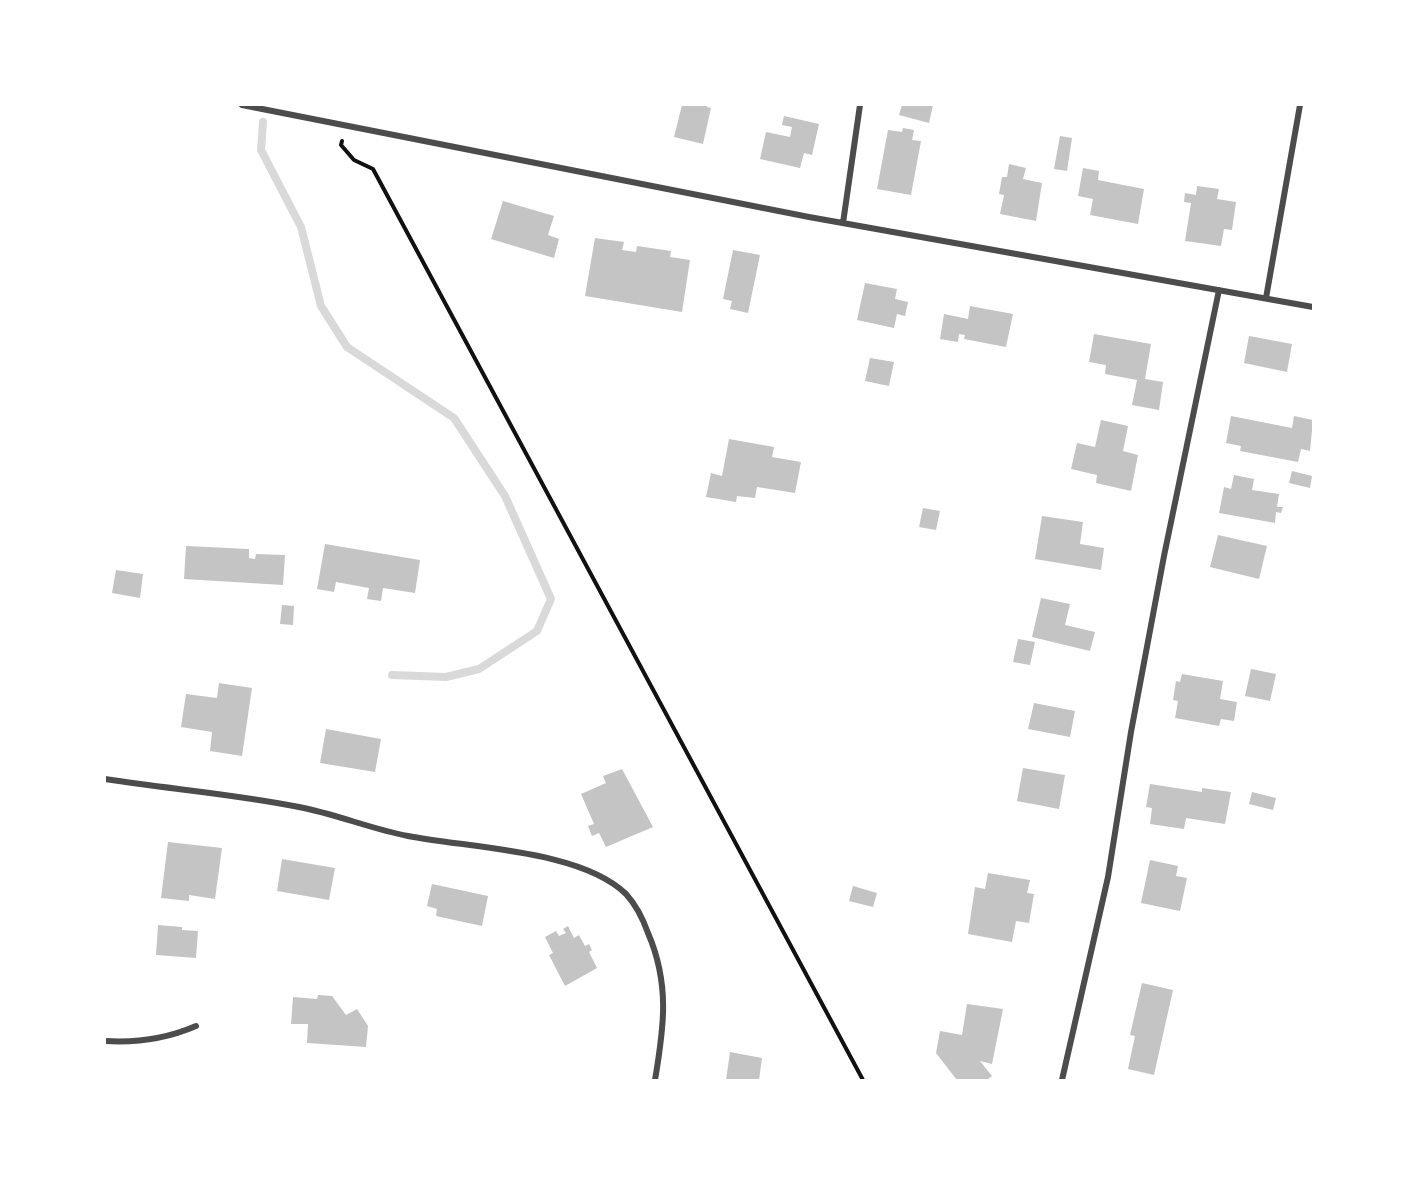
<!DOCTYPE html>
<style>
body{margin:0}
#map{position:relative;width:1418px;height:1185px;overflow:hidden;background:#fff;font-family:Arial,sans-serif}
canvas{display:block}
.frame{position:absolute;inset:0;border:106px solid #fff;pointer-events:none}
</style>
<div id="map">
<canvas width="1418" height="1185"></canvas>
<div class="frame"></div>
</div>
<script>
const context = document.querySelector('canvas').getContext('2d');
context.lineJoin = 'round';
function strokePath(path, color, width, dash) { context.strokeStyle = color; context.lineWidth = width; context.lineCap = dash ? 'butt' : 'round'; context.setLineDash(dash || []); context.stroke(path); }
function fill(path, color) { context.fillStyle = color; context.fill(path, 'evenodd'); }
const stream = new Path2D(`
 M263,122l-2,28 40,77 20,79 26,41 107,71 51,78 46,103 -14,32 -58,38 -33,8 -54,-2`);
const building = new Path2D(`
 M682,105h25v2l4,1 -8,36 -29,-7z
 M902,105h31l-4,18 -30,-8z
 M784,116l35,8 -7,31 -8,-2 -4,15 -40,-9 6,-27 24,5 2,-10 -10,-2z
 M903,128l11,2 -2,10 9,1 -10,54 -34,-6 11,-59 14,2z
 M1060,136l12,2 -5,33 -13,-2z
 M1009,164l17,4 -3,11 19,4 -6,38 -36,-7 4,-19 -5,-1 3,-17h5z
 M1083,168l16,3 -1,9 46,9 -6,35 -48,-9 3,-16 -15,-3z
 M1197,186l22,3 -2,10 19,3 -4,28 -8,-1 -3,17 -36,-5 6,-38 -7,-1 1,-9 11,2z
 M503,201l51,15 -6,19 11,4 -5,19 -63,-19z
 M595,238l29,4 -2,8 14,2 1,-6 34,5 -1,6 20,3 -8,52 -97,-16z
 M733,250l27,5 -12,58 -18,-4 2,-8 -9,-2z
 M865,283l32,6 -2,10 13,3 -3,14 -8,-2 -3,14 -37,-8z
 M970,306l43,8 -7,33 -42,-8 1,-4 -6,-1 -1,8 -18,-3 4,-25 24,5z
 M1094,334l57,10 -6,35 18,3 -4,28 -27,-5 5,-25 -32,-6 1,-9 -17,-3z
 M1249,336l43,8 -5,28 -43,-9z
 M870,358l24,4 -5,24 -24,-5z
 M1231,416l61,12 2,-12 19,4 -3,31 -9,-2 -3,13 -58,-11 1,-5 -15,-3z
 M1101,420l27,6 -5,25 15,4 -7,36 -35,-8 1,-8 -26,-6 6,-26 18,4z
 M729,439l45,8 -2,10 29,5 -6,31 -38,-6 -2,11 -18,-2 -1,6 -30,-5 5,-24 11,3z
 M1292,471l20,5 -2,12 -21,-5z
 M1234,475l20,4 -2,11 27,4 -2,13h6l-2,6 -5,-1 -1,11 -56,-10 5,-26 7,2z
 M923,508l17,3 -4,19 -17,-3z
 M1042,516l41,6 -3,22 24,4 -3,22 -66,-11z
 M1218,535l49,11 -8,33 -49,-12z
 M325,544l95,16 -5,33 -32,-5 -2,13 -14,-2 2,-11 -33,-6 -2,10 -17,-3z
 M186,546l63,3v9l6,1 1,-5 29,1 -2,30 -99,-6z
 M116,570l27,4 -3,24 -28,-5z
 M1041,598l29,6 -5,21 30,7 -5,19 -58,-14z
 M282,605l12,1 -1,19 -13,-1z
 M1018,639l17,3 -5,23 -17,-3z
 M1251,669l25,5 -6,27 -25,-5z
 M1182,674l41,7 -3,18 17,3 -3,19 -13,-2 -2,7 -44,-8 3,-17 -5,-1 3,-19 4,1z
 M219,683l33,5 -10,68 -32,-5 2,-19 -31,-5 5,-33 31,4z
 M1034,703l41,8 -5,26 -42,-8z
 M326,729l55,10 -6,33 -55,-9z
 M1023,768l42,7 -6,34 -42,-8z
 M622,769l31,58 -47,20 -7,-14 -7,3 -4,-10 6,-2 -13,-30 25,-11 -3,-7z
 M1150,784l52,8v-4l29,4 -6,32 -39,-6 -2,11 -34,-5 2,-16 -6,-1z
 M1252,792l24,6 -3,12 -24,-6z
 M168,842l54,6 -7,51 -26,-4v6l-28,-3z
 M282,859l53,9 -6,32 -52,-9z
 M1150,860l28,6 -2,10 11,2 -7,33 -39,-8z
 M988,873l42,7 -3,13 7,1 -5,29 -13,-2 -4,21 -44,-8 7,-47 10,2z
 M432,884l56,12 -6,30 -46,-10 1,-7 -10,-3z
 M853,886l24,7 -4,14 -24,-6z
 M158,925l24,2v3l16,1 -2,27 -40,-3z
 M568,926l6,12 5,-3 6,11 4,-2 3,6 -3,2 8,16 -32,18 -16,-31 4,-2 -8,-16 11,-6 3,5 7,-3 -3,-4z
 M1142,983l31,7 -19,85 -26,-6 7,-33 -5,-1z
 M318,995l14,1 14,19 11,-6 11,17 -2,21 -59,-4 1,-19h-17l2,-27 24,2z
 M967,1004l36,5 -11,55 -12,-3 12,15 -5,4h-30l-21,-27 4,-22 22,4z
 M730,1052l32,6 -3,22h-33z`);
const path = new Path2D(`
 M342,141l-1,4 13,15 19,9 490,911`);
const minor = new Path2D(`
 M242,105l567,112 504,90
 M843,223l17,-118
 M1266,298l34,-193
 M105,779c64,10 130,15 194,28 37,7 72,22 109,29 61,12 173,14 218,58 10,11 17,25 22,39 22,51 16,94 7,147
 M105,1041c33,2 61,-2 91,-15
 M1062,1080l46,-203 23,-145 33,-176 55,-266`);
strokePath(stream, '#d9d9d9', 8);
fill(building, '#c4c4c4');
strokePath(path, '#111', 4);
strokePath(minor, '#4c4c4c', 6);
</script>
